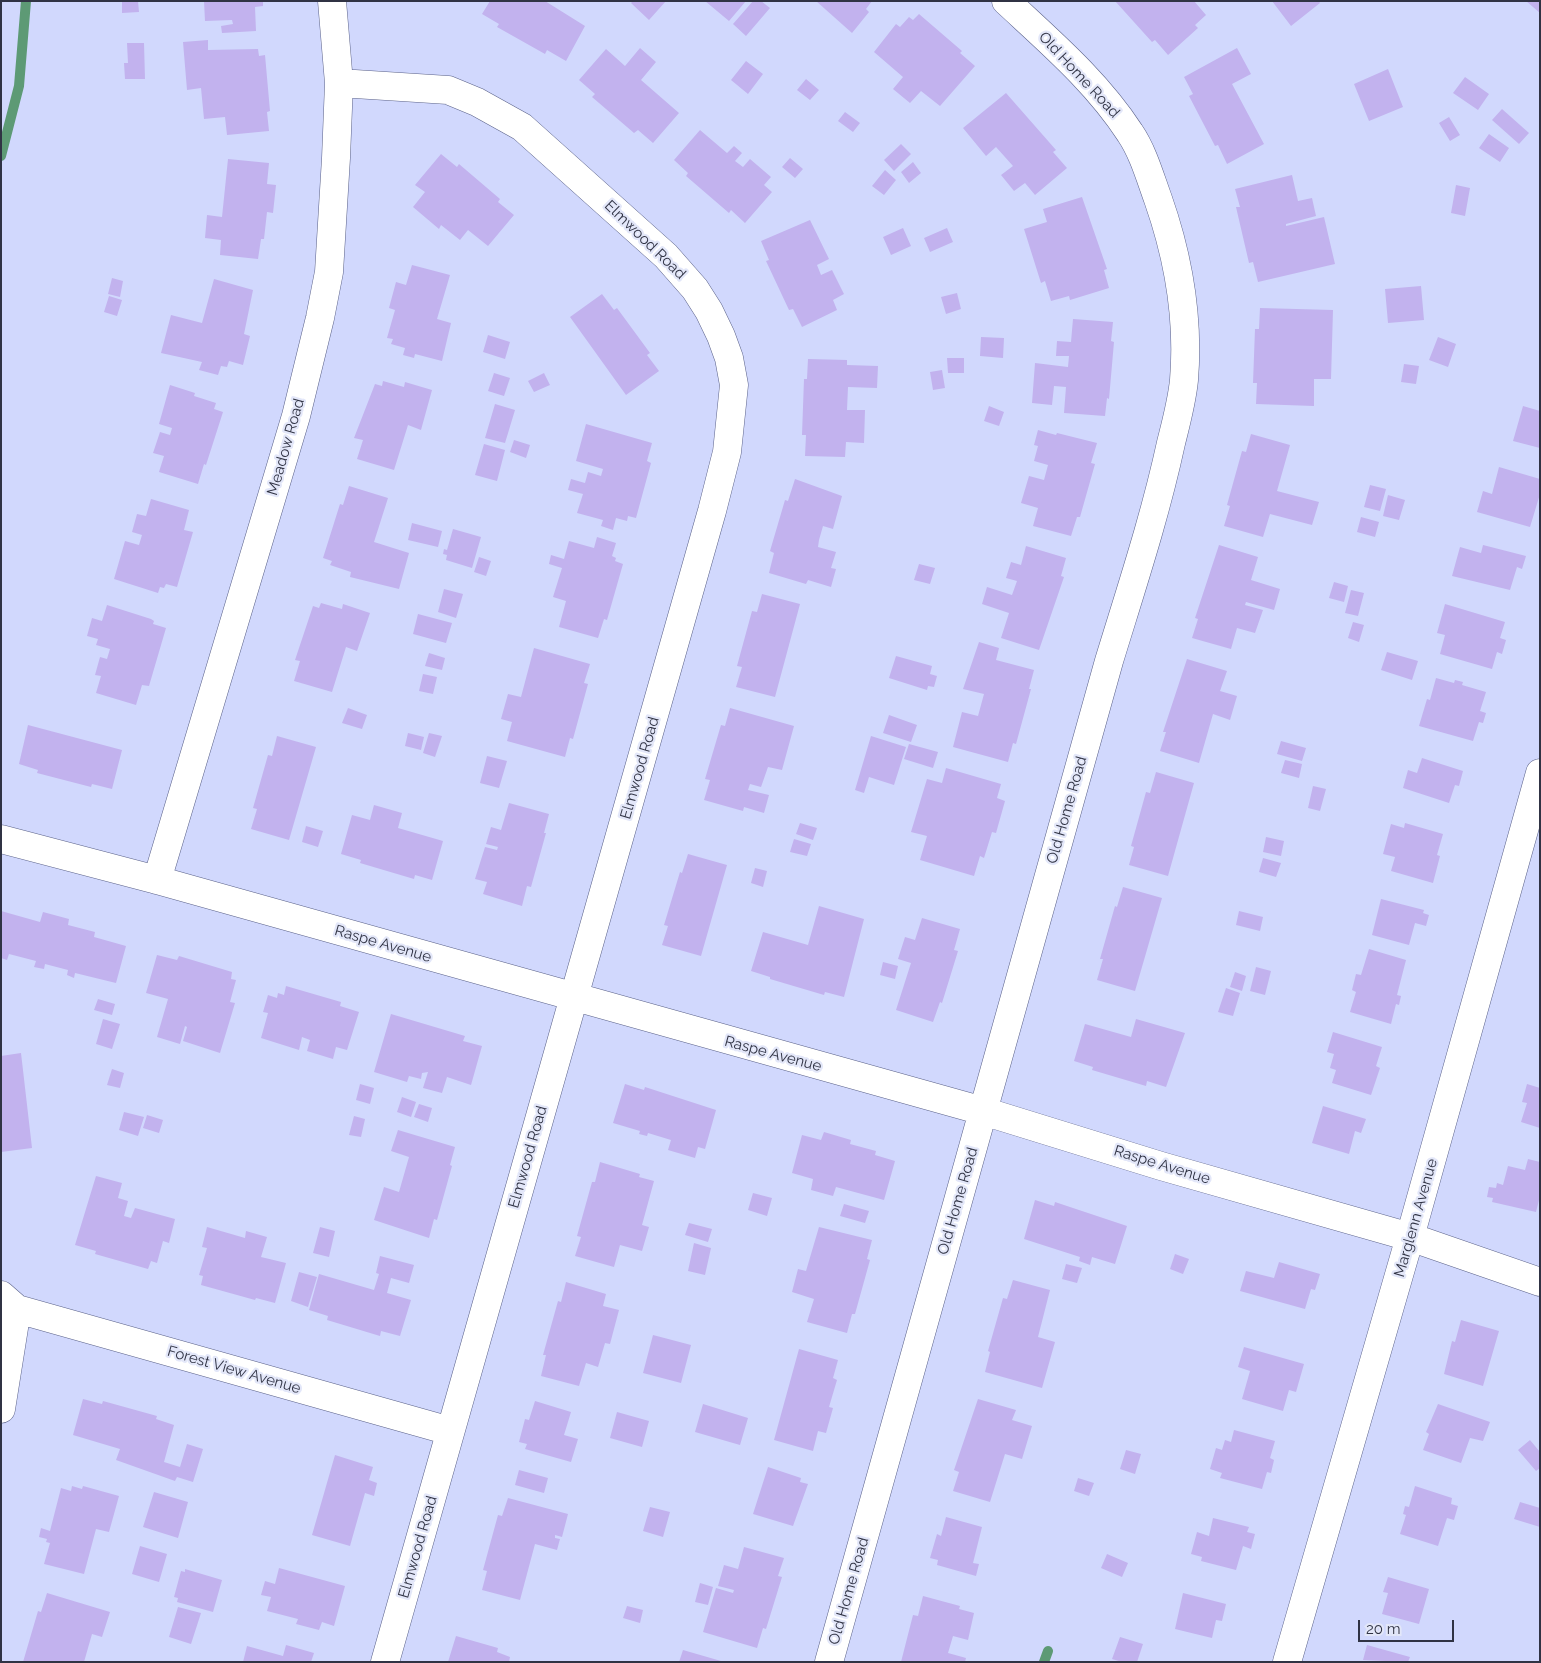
<!DOCTYPE html>
<style>
body{margin:0}
#map{position:relative;width:1541px;height:1663px;overflow:hidden;background:#d1d8fd;font-family:Raleway,sans-serif}
canvas{display:block}
.frame{position:absolute;inset:0;border:2px solid #303344;pointer-events:none}
.scale{position:absolute;left:1358px;top:1620px;width:96px;height:22px;box-sizing:border-box;border:2px solid #303344;border-top:0;padding-left:6px;font-size:15px;line-height:18px;white-space:nowrap;color:#303344;-webkit-text-stroke:4px #e3e7f9;paint-order:stroke}
</style>
<div id="map">
<canvas width="1541" height="1663"></canvas>
<div class="frame"></div>
<div class="scale">20 m</div>
</div>
<script>
const context = document.querySelector('canvas').getContext('2d');
context.lineJoin = 'round';
function strokePath(path, color, width, dash) { context.strokeStyle = color; context.lineWidth = width; context.lineCap = dash ? 'butt' : 'round'; context.setLineDash(dash || []); context.stroke(path); }
function fill(path, color) { context.fillStyle = color; context.fill(path, 'evenodd'); }
function write(font, color, halo, rows, align = 'center') {
  context.font = font + ' Raleway,sans-serif'; context.lineWidth = 4.5; context.setLineDash([]); context.textBaseline = 'middle'; context.strokeStyle = halo; context.fillStyle = color; for (const [text, x, y, turn = 0] of rows) {
    context.save(); context.translate(x, y); context.rotate((+turn || 0) * Math.PI / 180); context.textAlign = isNaN(turn) ? turn : align; if (halo) context.strokeText(text, 0, 0); context.fillText(text, 0, 0); context.restore();
  }
}
const stream = new Path2D(`
 M1,156l18,-70 7,-85
 M1044,1662l4,-11`);
const building = new Path2D(`
 M122,1h16l1,11 -17,1z
 M204,1h59v5l-8,1 1,24 -34,2 -1,-7 12,-2 -1,-4 -27,1z
 M490,1h55l40,25 -19,35 -19,-11 -2,4 -48,-27 2,-3 -17,-10z
 M633,1h33l-17,19 -18,-17z
 M705,1h41l-17,20z
 M753,1h8l9,7 -24,28 -13,-12z
 M816,1h56l-6,8 3,3 -17,21z
 M1115,1h79l12,14 -11,10 3,3 -30,27 -13,-15 -3,2z
 M1272,1h47l1,2 -29,23z
 M1526,1h14v12z
 M919,14l43,37 -2,2 15,13 -35,40 -19,-15 -11,12 -17,-14 10,-12 -29,-25 22,-28 4,3 9,-10 4,3z
 M208,40v10l50,-1 1,7 6,-1 5,56 -3,1 2,19 -42,4 -2,-18 -21,2 -3,-31 -14,2 -4,-48z
 M127,43h17l1,36h-20l-1,-16h4z
 M640,48l16,14 -15,18 38,33 -26,30 -15,-13 -4,3 -42,-36 3,-3 -16,-14 27,-31 19,17z
 M1237,48l14,26 -19,10 32,60 -37,20 -9,-19 -3,1 -26,-50 4,-2 -9,-17z
 M746,61l17,13 -15,20 -17,-14z
 M1388,69l15,38 -34,14 -15,-37z
 M1465,77l24,17 -11,16 -25,-17z
 M806,79l13,11 -9,10 -13,-10z
 M1006,93l50,57 -3,2 14,16 -32,27 -10,-12 -11,8 -13,-16 12,-9 -17,-19 -10,9 -23,-28z
 M1502,109l27,24 -10,11 -27,-24z
 M845,112l15,11 -7,9 -15,-11z
 M1449,117l11,18 -10,6 -11,-18z
 M700,130l27,23 7,-7 8,7 -7,8 8,6 7,-8 21,18 -7,8 8,7 -27,31 -14,-13 -2,3 -43,-37 2,-3 -14,-13z
 M1489,134l20,14 -9,14 -21,-14z
 M901,144l10,10 -17,17 -10,-11z
 M441,154l16,13 2,-3 41,35 -2,3 16,13 -26,31 -20,-16 -8,10 -19,-15 -2,4 -26,-22 12,-15 -10,-7z
 M790,158l13,11 -8,9 -13,-11z
 M228,159l41,4 -2,21 9,1 -3,28 -6,-1 -3,27h-3l-3,20 -38,-4 1,-15 -16,-2 2,-23 15,2z
 M913,162l8,11 -12,10 -8,-11z
 M885,170l11,10 -12,15 -12,-9z
 M1292,175l6,26 14,-3 4,18 -30,8v2l38,-9 11,47 -77,18 -5,-20 -4,1 -13,-56h4l-5,-18z
 M1456,185l14,3 -5,28 -14,-3z
 M1082,197l25,72 -3,1 5,18 -39,12 -1,-4 -18,5 -6,-20 -4,2 -17,-54 23,-7 -4,-13z
 M810,220l19,39 -12,6 4,10 11,-5 12,24 -11,6 4,10 -35,17 -9,-18 -4,1 -23,-49 3,-1 -8,-19z
 M903,228l8,18 -20,9 -8,-18z
 M947,228l6,14 -23,10 -6,-14z
 M412,265l38,10 -13,44 14,4 -9,38 -27,-7 -1,4 -11,-3 2,-7 -14,-4 2,-5 -6,-1 8,-28 -6,-2 7,-26 10,3z
 M112,278l11,3 -3,16 -12,-3z
 M214,279l39,11 -9,44 6,2 -7,29 -14,-4 -2,6 -6,-1 -3,9 -19,-5 3,-8 -41,-9 10,-38 31,8z
 M1421,286l3,34 -36,3 -3,-34z
 M957,293l4,16 -15,5 -5,-17z
 M602,294l12,16 3,-2 33,45 -3,2 12,16 -33,24 -56,-78z
 M109,296l13,4 -5,16 -13,-4z
 M1260,308l73,2 -2,69h-17v27l-58,-2 1,-21h-4l2,-54h4z
 M1073,319l40,3 -2,19 3,1 -5,57 -2,-1 -2,18 -41,-3 2,-26 -12,-1 -2,19 -20,-2 3,-40 33,4 1,-11h-13l1,-15 14,1z
 M488,335l22,7 -5,17 -22,-7z
 M981,337l23,1 -1,20 -23,-2z
 M1438,337l18,7 -8,23 -19,-7z
 M947,358h17v15h-16z
 M808,359l39,1v5l31,1 -1,22 -29,-1 -1,23h18l-1,33 -18,-1 -1,15 -40,-1 1,-21h-4l2,-56h3z
 M1404,364l15,2 -3,18 -15,-2z
 M942,370l3,18 -12,2 -3,-18z
 M494,373l16,5 -6,18 -16,-5z
 M544,373l6,12 -16,7 -6,-11z
 M383,381l21,6 1,-5 27,8 -11,40 -13,-5 -14,45 -37,-11 6,-19 -9,-2 21,-54 7,2z
 M170,385l25,8 -1,3 22,7 -2,6 9,3 -17,53 -2,-1 -6,20 -39,-12 5,-16 -11,-3 7,-21 10,3 2,-7 -13,-4z
 M495,404l20,6 -10,33 -20,-5z
 M989,406l15,6 -5,14 -15,-5z
 M1523,406l17,5v37l-27,-7z
 M586,424l66,19 -5,18 4,2 -15,55 -8,-2 -1,5 -11,-3 -3,12 -12,-4 2,-6 -26,-7 6,-19 -15,-4 3,-11 14,4 3,-11 13,4 2,-7 -27,-8z
 M1038,430l18,5 1,-2 40,10 -6,20 4,1 -15,53h-3l-6,19 -38,-10 5,-18 -17,-5 8,-27 15,4 4,-15 -14,-4 4,-15 -4,-1z
 M1251,434l39,11 -13,46 42,11 -7,23 -42,-11 -7,23 -39,-11 6,-20 -3,-1 15,-54 4,1z
 M514,440l16,5 -4,13 -16,-6z
 M484,444l21,6 -8,31 -22,-6z
 M1499,467l41,12v15l-10,33 -53,-15 6,-21 9,3z
 M795,479l47,17 -9,33 -10,-3 -4,14 -1,7 18,5 -5,16 5,1 -5,18 -23,-7 -2,4 -37,-11 5,-20 -4,-2 15,-51 3,1z
 M1370,485l16,4 -6,22 -16,-4z
 M349,486l39,12 -14,44 35,11 -10,36 -49,-12 1,-5 -21,-7 2,-4 -9,-3 17,-54 3,1z
 M1388,495l17,5 -6,20 -16,-4z
 M151,499l38,11 -5,20 9,2 -16,55 -11,-3 -2,4 -4,-1 -2,6 -44,-14 11,-38 14,4 3,-10 -10,-3 5,-18 9,2z
 M1361,517l18,5 -4,15 -18,-5z
 M412,523l30,8 -4,16 -30,-7z
 M453,529l28,8 -9,31 -26,-8 1,-5 -4,-1 1,-5 3,1z
 M597,537l19,6 -4,13 4,2 -1,3 8,3 -16,56 -3,-1 -6,19 -39,-11 7,-26 -13,-4 9,-29 -13,-4 2,-9 13,4 5,-18 25,7z
 M1219,545l39,12 -7,23 29,9 -6,21 -28,-8 -1,3 18,5 -8,23 -18,-5 -6,21 -39,-11 6,-19 -3,-1z
 M1483,545l43,11 -4,13 -5,-2 -7,23 -58,-14 8,-29 21,6z
 M1026,546l40,12 -5,18 3,1 -25,73 -38,-12 8,-25 -27,-9 5,-17 25,8 5,-14 -11,-3 5,-16 10,3z
 M479,557l12,4 -5,15 -12,-4z
 M919,564l16,4 -5,16 -16,-4z
 M1334,582l14,4 -4,16 -15,-4z
 M444,589l19,5 -7,24 -18,-6z
 M1351,590l13,3 -6,23 -13,-3z
 M762,594l38,10 -25,93 -39,-10 6,-20 -5,-1 15,-55 5,1z
 M321,603l21,6 1,-5 27,9 -13,38 -11,-4 -14,45 -38,-11 6,-20 -5,-1 18,-54 6,2z
 M1445,604l60,18 -5,16 6,2 -4,14 -5,-2 -5,17 -52,-15 5,-19 -8,-2z
 M107,605l44,14 3,2 -1,3 13,4 -17,58 -7,-1 -6,20 -40,-12 5,-17 -6,-1 5,-18 7,2 3,-10 -14,-4 2,-6 -11,-3 5,-18 10,3z
 M418,614l34,9 -6,20 -33,-9z
 M1353,622l11,3 -5,17 -11,-4z
 M979,642l20,6 -3,12 38,10 -5,19h2l-15,55 -3,-1 -5,19 -55,-15 9,-35 16,4 6,-22 -21,-5z
 M534,648l56,16 -6,19 4,1 -15,55 -3,-1 -5,19 -58,-16 5,-19 -11,-3 7,-25 13,3z
 M1387,652l31,9 -6,19 -31,-10z
 M429,653l16,5 -3,12 -17,-4z
 M896,656l36,10 -2,8 7,2 -3,11 -6,-1 -1,4 -38,-12z
 M1187,659l40,12 -7,20 17,5 -7,24 -17,-6 -14,49 -39,-12 6,-19h-3z
 M423,674l14,3 -4,17 -14,-3z
 M1436,678l18,5 1,-3 8,2 -1,3 24,7 -6,19 6,2 -3,10 -4,-1 -6,19 -54,-15 8,-27 3,1z
 M348,708l19,7 -5,14 -20,-6z
 M730,708l64,18 -12,44 -14,-3 -7,20 -11,-3 -2,6 21,5 -5,18 -20,-6 -1,4 -39,-11 6,-20 -5,-1 16,-54 4,1z
 M889,715l28,10 -6,17 -28,-9z
 M28,725l94,25 -10,39 -20,-5 -1,3 -54,-14 1,-3 -19,-6z
 M408,733l16,4 -3,13 -16,-4z
 M429,733l13,3 -7,21 -12,-4z
 M277,736l39,11 -27,93 -38,-11 6,-20 -4,-1 15,-53 4,1z
 M871,736l35,11 -12,38 -25,-8 -5,16 -9,-3z
 M1281,741l25,7 -4,13 -25,-7z
 M909,744l29,8 -5,16 -29,-9z
 M487,756l20,5 -8,27 -19,-5z
 M1422,758l41,13 -4,15 -4,-1 -6,18 -46,-15 5,-18 9,3z
 M1285,760l17,4 -3,14 -18,-5z
 M946,768l55,16 -4,14 8,3 -9,32 -4,-1 -8,26 -4,-2 -6,20 -54,-16 7,-24 -16,-4 16,-53 15,4z
 M1156,772l38,11 -26,93 -39,-11 5,-18 -3,-1 15,-54 4,1z
 M1313,786l13,3 -6,22 -12,-3z
 M509,803l40,11 -5,19h2l-15,54 -4,-1 -5,20 -39,-12 4,-12 -12,-3 10,-32 12,3 1,-3 -12,-3 5,-17 10,3z
 M374,805l28,8 -4,15 45,13 -11,39 -17,-5 -1,4 -54,-16 1,-3 -20,-6 11,-39 18,5z
 M800,823l17,5 -4,12 -17,-6z
 M1405,823l38,11 -6,21 3,1 -7,27 -42,-12 4,-14 -12,-3 8,-30 13,4z
 M306,826l17,5 -5,16 -16,-5z
 M1266,837l18,4 -3,15 -18,-4z
 M794,839l17,5 -4,12 -17,-4z
 M688,854l39,11 -26,91 -39,-11 6,-19 -4,-1 16,-53 2,1z
 M1263,858l18,5 -5,14 -17,-5z
 M755,868l12,3 -4,16 -12,-4z
 M1123,887l39,11 -27,93 -38,-11 6,-21h-3l15,-53 2,1z
 M1381,899l43,11 -1,3 6,2 -3,11 -11,-3 -6,22 -37,-10z
 M819,906l45,13 -20,78 -19,-5 -1,3 -54,-16v-2l-19,-6 12,-39 45,13z
 M1,911l39,11 3,-10 26,7 -1,6 27,7 -1,5 32,9 -10,37 -41,-10 -1,5 -7,-3 1,-5 -23,-6 -1,5 -10,-2 2,-6 -27,-7 -2,6 -6,-2z
 M1239,911l24,6 -3,14 -24,-6z
 M922,918l38,11 -6,21 4,1 -16,52 -2,-1 -7,20 -37,-12 15,-47 -13,-4 7,-22 10,3z
 M1369,949l37,11 -9,35 4,1 -2,9 -3,-1 -5,20 -41,-12 6,-20 -4,-2 4,-16 5,1z
 M157,955l20,5 2,-4 53,16 -1,7 5,1 -6,22 5,1 -15,50 -37,-12 4,-14 -2,-1 -5,18 -23,-7 11,-38 -22,-6z
 M883,962l15,4 -3,13 -15,-4z
 M1256,967l15,4 -6,24 -15,-4z
 M1235,972l11,4 -4,15 -12,-4z
 M286,986l55,16 -1,4 19,6 -12,38 -11,-3 -3,12 -26,-8 3,-11 -8,-3 -3,13 -38,-12 7,-25 -5,-1 5,-17 9,3 1,-5 6,2z
 M1226,988l14,5 -7,23 -15,-4z
 M98,999l17,5 -3,11 -18,-5z
 M391,1014l74,22 -2,5 19,5 -11,39 -24,-8 -5,16 -19,-5 5,-16 -6,1 -1,6 -12,-3 -2,6 -33,-10z
 M103,1019l17,5 -8,25 -16,-5z
 M1136,1019l49,14 -19,54 -19,-6 -1,5 -54,-16 1,-3 -19,-6 11,-37 46,13z
 M1333,1032l49,15 -6,19 4,2 -9,27 -39,-12 4,-13 -6,-2 4,-14 -7,-2z
 M21,1053l11,95 -31,4v-96z
 M112,1069l12,4 -4,15 -13,-3z
 M360,1084l14,4 -4,16 -14,-4z
 M625,1084l19,6 1,-3 71,23 -11,39 -7,-2 -3,11 -27,-8 3,-10 -23,-7 -1,3 -8,-2 1,-3 -27,-8z
 M1527,1084l13,4v40l-19,-6 6,-19 -5,-1z
 M402,1097l14,5 -5,15 -14,-5z
 M419,1104l13,4 -4,14 -14,-5z
 M1323,1106l43,13 -5,14 -6,-2 -6,23 -37,-11z
 M124,1112l20,5 -6,19 -19,-6z
 M147,1115l16,5 -4,13 -16,-5z
 M354,1116l11,3 -4,18 -12,-2z
 M398,1130l57,17 -5,18 2,1 -15,54 -3,-1 -5,19 -55,-18 10,-33 15,5 10,-35 -18,-6z
 M824,1132l27,8 -1,4 26,7 -1,4 20,6 -11,39 -48,-13 -3,9 -22,-6 2,-11 -21,-6 10,-38 19,5z
 M1528,1159l12,3v34l-4,16 -44,-10 1,-4 -6,-1 2,-10 7,1 1,-5 6,2 5,-19 17,4z
 M600,1162l40,12 -1,3 15,4 -12,44 7,2 -7,24 -22,-6 -6,22 -39,-11 6,-19 -4,-1 15,-54h3z
 M96,1176l26,7 -4,15 10,3 -4,15 7,2 4,-10 40,11 -6,24 -6,-2 -6,22 -6,-2 -3,8 -53,-15 1,-3 -21,-6z
 M753,1193l19,5 -5,18 -19,-6z
 M1035,1200l19,6 1,-4 72,24 -12,38 -23,-7 -2,8 -11,-4 1,-4 -56,-18z
 M844,1204l25,7 -4,12 -25,-7z
 M689,1223l23,6 -4,13 -23,-7z
 M207,1227l38,11 1,-7 21,6 -6,20 25,6 -11,40 -19,-5 -1,2 -54,-15 2,-9 -4,-1 8,-27 -5,-1z
 M320,1227l15,4 -6,26 -16,-4z
 M819,1227l53,13 -5,19 3,1 -15,54h-3l-5,19 -40,-11 7,-23 -22,-7 6,-23 8,2z
 M694,1243l17,5 -6,27 -17,-4z
 M1175,1254l14,5 -6,15 -13,-5z
 M380,1256l34,9 -5,18 -18,-5 -4,15 24,7 -11,36 -19,-5 -1,5 -53,-16 1,-4 -19,-6 10,-36 55,16 5,-16 -3,-1z
 M1279,1262l41,12 -5,16 -4,-1 -6,20 -65,-18 6,-20 28,7z
 M1066,1264l16,4 -5,15 -15,-4z
 M299,1272l18,5 -9,30 -17,-6z
 M1013,1280l37,10 -12,47 17,5 -13,46 -57,-16 5,-20 -2,-1 15,-53 4,1z
 M566,1282l40,12 -3,12 16,4 -9,34 -5,-1 -7,24 -12,-4 -7,23 -38,-10 5,-21h-3l15,-54 3,1z
 M1461,1320l38,11 -16,55 -39,-12 8,-33 3,1z
 M653,1335l38,10 -10,38 -38,-10z
 M1244,1347l60,17 -8,28 -7,-2 -6,21 -41,-12 8,-28 -12,-4z
 M799,1349l39,11 -5,18 4,2 -8,27 4,1 -7,25 -8,-2 -5,20 -39,-11z
 M83,1399l19,5 1,-3 54,15 -1,3 18,6 -10,37 16,5 7,-23 16,5 -10,33 -16,-5 -2,4 -59,-21 4,-11 -47,-14z
 M978,1399l38,11 -4,10 20,6 -10,33 -17,-5 -15,48 -37,-11 6,-19 -5,-2z
 M535,1401l36,11 -7,23 14,4 -7,23 -46,-13 2,-5 -8,-2 6,-23 4,1z
 M703,1404l45,14 -8,27 -45,-13z
 M1438,1404l52,18 -7,19 -13,-3 -9,25 -38,-13 6,-16 -3,-2z
 M617,1412l32,9 -7,26 -32,-9z
 M1234,1430l41,11 -5,17 4,2 -3,13 -4,-1 -5,17 -42,-11 2,-5 -12,-4 6,-21 6,2 3,-10 6,2z
 M1530,1440l10,12v16l-4,3 -18,-21z
 M1126,1450l15,4 -6,20 -15,-5z
 M335,1455l38,12 -4,13 8,3 -3,13 -9,-3 -15,53 -38,-11z
 M768,1467l33,11 -1,4 8,2 -15,42 -40,-12z
 M519,1470l29,8 -4,15 -29,-8z
 M1078,1478l16,5 -5,13 -15,-5z
 M72,1486l10,3 1,-3 36,10 -10,36 -13,-3 -12,45 -40,-10 6,-21 -4,-1 1,-3 -8,-2 2,-9 9,3 11,-43 10,3z
 M1415,1486l37,12 -1,6 7,2 -4,14 -7,-2 -9,28 -38,-12 6,-19 -3,-1 2,-8 4,1z
 M154,1492l34,10 -10,36 -35,-11z
 M508,1498l60,16 -6,23 -7,-2v3l5,1 -3,11 -22,-6 -15,56 -38,-10 5,-19 -4,-1 15,-55 4,1z
 M1520,1502l20,6v19l-26,-8z
 M650,1507l20,5 -7,25 -20,-6z
 M946,1517l36,10 -9,36 6,1 -3,12 -39,-11 1,-5 -8,-2 7,-24 4,2z
 M1213,1518l36,9 -2,5 8,2 -4,15 -8,-3 -7,24 -35,-9 1,-4 -11,-3 6,-22 12,4z
 M140,1546l27,8 -8,28 -27,-8z
 M744,1547l40,11 -6,18 4,1 -16,52 -3,-1 -6,20 -54,-16 13,-44 17,5 1,-3 -16,-4 6,-21 14,4z
 M1107,1554l21,9 -6,14 -21,-9z
 M279,1568l66,18 -11,40 -12,-4 -3,8 -23,-6 2,-5 -31,-8 4,-14 -10,-2 4,-14 10,3z
 M185,1569l37,11 -9,32 -36,-10 1,-4 -4,-1 7,-26 4,1z
 M1388,1577l41,12 -10,35 -37,-10 6,-21 -5,-1z
 M700,1583l13,4 -5,18 -13,-3z
 M47,1593l63,19 -8,25 -10,-3 -8,28h-61l15,-51 3,1z
 M1183,1593l43,11 -4,17 -6,-1 -4,18 -37,-9z
 M923,1596l37,10 -1,3 15,4 -6,27 -15,-4 -5,17 18,5 -1,4h-64l12,-47 5,1z
 M627,1606l16,4 -3,13 -17,-5z
 M178,1607l23,6 -10,31 -22,-7z
 M456,1636l42,12 -1,4 13,5 -1,5h-61z
 M1120,1637l23,7 -6,18h-15l-10,-3z
 M286,1645l28,8 -3,9h-68l4,-16 36,10z
 M1367,1645l43,12 -2,5 -45,-2z
 M683,1650l38,11v1h-42z`);
const minor = new Path2D(`
 M339,83l109,7 29,12 45,25 144,129 29,33 14,22 12,25 8,22 5,27 -7,67 -15,59 -327,1151
 M1,839l156,41 826,231 178,55 249,71 130,45
 M157,880l139,-464 24,-98 9,-46 7,-114 3,-75 -7,-82
 M1,1295l16,14 -16,100
 M17,1309l433,122
 M829,1662l280,-1001c22,-72 46,-144 62,-218 5,-20 11,-42 13,-63 5,-61 -6,-124 -26,-181 -8,-22 -15,-47 -28,-66 -33,-51 -80,-91 -124,-132
 M1287,1662l123,-425 130,-464`);
const streetNames = [
 ["Old Home Road",1079,75,47],
 ["Elmwood Road",645,240,44],
 ["Meadow Road",286,447,-74],
 ["Elmwood Road",640,768,-74],
 ["Old Home Road",1067,810,-74],
 ["Raspe Avenue",383,944,16],
 ["Raspe Avenue",773,1054,15],
 ["Elmwood Road",528,1157,-74],
 ["Raspe Avenue",1162,1165,17],
 ["Old Home Road",958,1201,-74],
 ["Marglenn Avenue",1416,1218,-74],
 ["Forest View Avenue",234,1370,16],
 ["Elmwood Road",418,1547,-74],
 ["Old Home Road",849,1591,-74]
];
strokePath(stream, '#5d9a75', 10);
fill(building, '#c2b2ee');
strokePath(minor, '#5b6289', 29);
strokePath(minor, '#fff', 28);
write('15px', '#303344', '#e3e7f9', streetNames);
</script>
